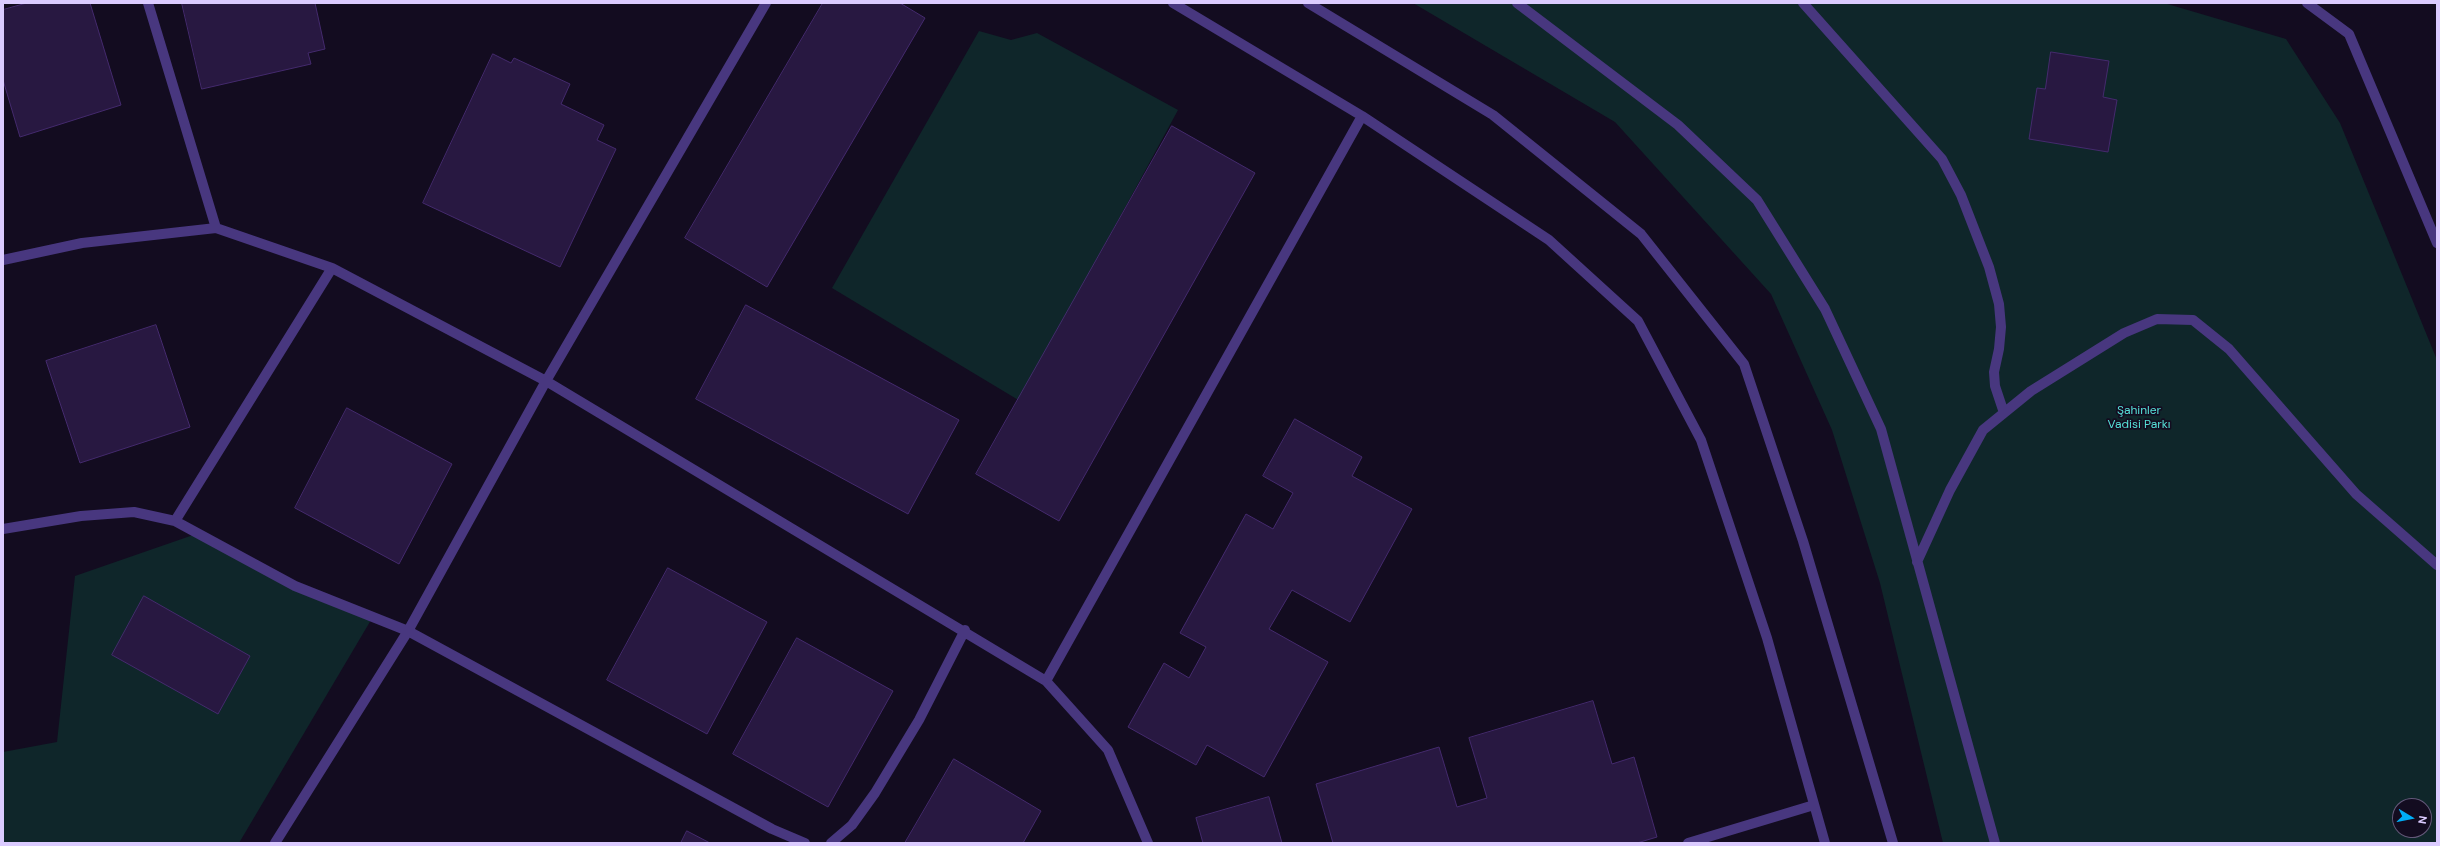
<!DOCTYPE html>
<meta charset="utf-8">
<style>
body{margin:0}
#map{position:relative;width:2440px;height:846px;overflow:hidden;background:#130c20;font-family:"DM Sans",sans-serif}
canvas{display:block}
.frame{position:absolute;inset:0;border:4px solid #dbcbff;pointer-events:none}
.north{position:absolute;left:2392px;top:798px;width:40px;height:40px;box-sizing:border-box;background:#130c20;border:1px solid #635879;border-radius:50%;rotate:100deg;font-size:11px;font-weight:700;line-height:16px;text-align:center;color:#dbcbff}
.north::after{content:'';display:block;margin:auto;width:14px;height:18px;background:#00aef6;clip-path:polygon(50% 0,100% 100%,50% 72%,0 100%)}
</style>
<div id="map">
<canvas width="2440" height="846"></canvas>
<div class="frame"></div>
<div class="north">N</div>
</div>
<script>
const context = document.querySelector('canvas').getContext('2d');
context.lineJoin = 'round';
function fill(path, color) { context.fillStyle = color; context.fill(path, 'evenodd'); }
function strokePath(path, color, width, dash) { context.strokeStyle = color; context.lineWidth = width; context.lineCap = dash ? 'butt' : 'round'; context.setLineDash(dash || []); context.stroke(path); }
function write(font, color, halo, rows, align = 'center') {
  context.font = font + ' "DM Sans",sans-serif'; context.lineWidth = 3.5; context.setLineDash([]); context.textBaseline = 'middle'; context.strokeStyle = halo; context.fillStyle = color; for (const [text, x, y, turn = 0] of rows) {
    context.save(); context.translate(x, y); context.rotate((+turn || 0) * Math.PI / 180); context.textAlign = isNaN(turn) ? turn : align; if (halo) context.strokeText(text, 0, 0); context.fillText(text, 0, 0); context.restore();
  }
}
const green = new Path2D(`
 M1413,3h751l122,36 54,84 97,237v483h-494l-63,-260 -48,-153 -61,-136 -156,-172zM2400,806h24v24h-24z
 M979,31l32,9 26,-7 141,77 -158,291 -188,-113z
 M199,533l172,87 -132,223h-236v-91l54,-10 18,-166z`);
const building = new Path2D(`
 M27,3h63l31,102 -101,32 -17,-57v-70z
 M182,3h133l10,46 -17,4 3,11 -109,25z
 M823,3h77l25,15 -158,269 -82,-49z
 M2051,52l58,9 -6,36 14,3 -9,52 -79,-13 8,-51 8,1z
 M493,54l18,9 3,-5 56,26 -9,20 43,21 -7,15 19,9 -56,118 -137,-64z
 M1172,126l83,47 -196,348 -83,-47z
 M746,305l213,115 -51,94 -212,-115z
 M156,325l34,102 -110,36 -34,-102z
 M347,408l105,56 -53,100 -104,-56z
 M1295,419l67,38 -10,19 60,33 -62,113 -58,-32 -23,39 59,33 -64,115 -57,-32 -11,20 -68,-38 36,-64 25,15 17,-31 -26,-14 66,-119 27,15 20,-36 -30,-17z
 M668,568l99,54 -60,112 -100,-54z
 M144,596l106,60 -32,58 -106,-59z
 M797,638l96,53 -65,116 -95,-53z
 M1593,701l19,63 22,-7 23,80 -20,6h-304l-17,-59 123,-37 18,60 30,-9 -18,-60z
 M954,759l87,52 -18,32h-118z
 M1269,797l13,46h-79l-7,-25z
 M687,831l23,12h-29z`);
const minor = new Path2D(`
 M148,3l68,225
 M1173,3l189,113 187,124 89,81 63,119 66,198 58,205
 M1308,3l185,112 148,119 103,130 59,177 90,302
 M1517,3l161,122 79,75 68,109 56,120 114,414
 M1803,3l139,156 19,36 28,72 10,37 2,23 -2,22 -5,23 1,14 9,27
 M2307,3l42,31 88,209
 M3,260l79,-17 134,-15 116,40 214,113 500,300 62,69 40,93
 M175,521l157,-253
 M3,529l78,-13 53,-4 41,9 120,65 113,45 364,198 33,14
 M1917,562l33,-72 33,-60 48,-39 93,-58 33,-14 36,1 36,29 127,145 81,71
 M1046,681l316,-565
 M275,843l133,-212 138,-250 220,-378
 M831,843l21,-18 23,-32 44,-73 46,-90
 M1688,843l126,-38`);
const parkNames = [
 ["Şahinler",2139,411],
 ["Vadisi Parkı",2139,425]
];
fill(green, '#0f262a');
fill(building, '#281841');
strokePath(building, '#442a6d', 1);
strokePath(minor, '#48377f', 10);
write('12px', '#56e0d8', '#130c20', parkNames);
</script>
